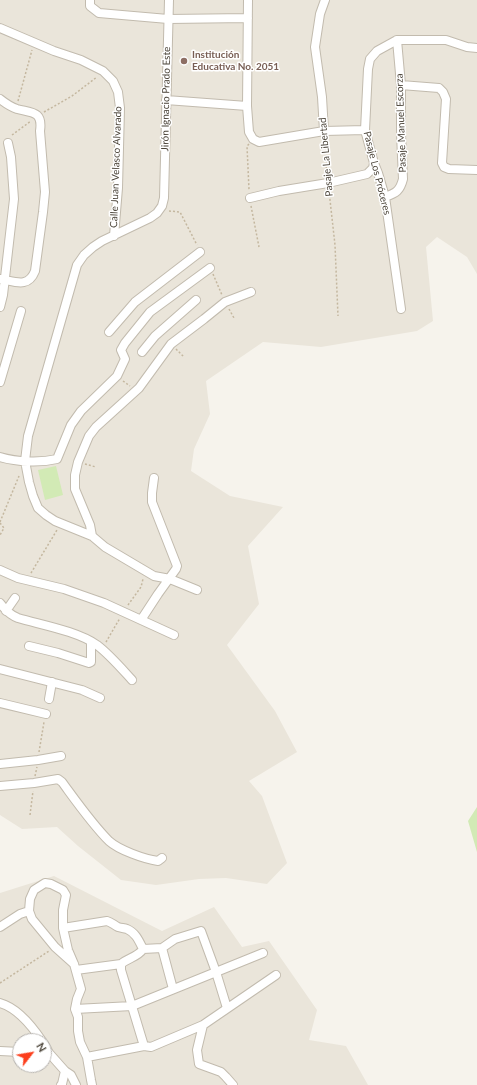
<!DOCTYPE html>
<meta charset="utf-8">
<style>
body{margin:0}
#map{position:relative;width:477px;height:1085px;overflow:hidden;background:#f6f3ec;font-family:Lato,sans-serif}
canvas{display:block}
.north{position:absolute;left:12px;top:1033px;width:40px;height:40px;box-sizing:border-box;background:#fff;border:1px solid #b7b4b0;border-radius:50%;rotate:59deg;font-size:11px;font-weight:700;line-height:16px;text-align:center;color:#4b4439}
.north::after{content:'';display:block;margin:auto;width:14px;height:18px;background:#fc3f1d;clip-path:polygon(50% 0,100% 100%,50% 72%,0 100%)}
</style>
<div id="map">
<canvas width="477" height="1085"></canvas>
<div class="north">N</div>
</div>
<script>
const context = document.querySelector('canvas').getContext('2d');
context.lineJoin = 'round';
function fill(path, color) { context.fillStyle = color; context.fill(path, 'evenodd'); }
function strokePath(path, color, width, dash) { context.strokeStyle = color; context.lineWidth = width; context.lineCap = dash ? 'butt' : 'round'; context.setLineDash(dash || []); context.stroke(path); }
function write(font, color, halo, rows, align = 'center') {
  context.font = font + ' Lato,sans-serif'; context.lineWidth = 3; context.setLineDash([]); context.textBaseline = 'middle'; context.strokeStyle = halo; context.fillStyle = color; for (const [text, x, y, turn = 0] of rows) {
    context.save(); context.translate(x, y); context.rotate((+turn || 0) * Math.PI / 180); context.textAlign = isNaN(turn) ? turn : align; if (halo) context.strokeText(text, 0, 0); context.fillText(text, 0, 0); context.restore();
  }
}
const residential = new Path2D(`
 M0,0h477v274l-10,-17 -30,-20 -11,10 7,74 -16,10 -96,16 -58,-5 -57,39 4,33 -16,35 -3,22 39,25 53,11 -35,39 11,58 -32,41 48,66 22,41 -48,29 13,15 25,67 -20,21 -41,-6 -27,1 -43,6 -35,-5 -43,-34 -21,-19 -35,2 -22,-14z
 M54,876l108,55 52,-24 28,40 27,-6 48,69 -8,30 37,6 22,39h-368v-192zM20,1041h24v24h-24z`);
const green = new Path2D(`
 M56,466l7,29 -18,5 -7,-30z
 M477,807v45l-9,-31z`);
const path = new Path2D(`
 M18,101l14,-51
 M44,112l28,-16 25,-19
 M12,135l19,-14
 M324,139l3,36
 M249,144l-2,2 2,44
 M329,191l6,54 3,71
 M251,206l8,41
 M169,211l11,1 17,33
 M213,274l9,21
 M229,309l5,9
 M176,349l8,8
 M123,381l7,5
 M85,464l11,3
 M0,522l19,-46
 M0,523l4,5 -4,7
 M31,573l26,-43
 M128,605l13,-18 2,-8
 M106,642l14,-24
 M39,752l5,-30
 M35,776l2,-9
 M30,815l3,-24
 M0,983l49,-32`);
const street = new Path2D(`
 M90,0v6l9,7 69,6 80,-1
 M169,0l-5,198 -2,8 -5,7 -7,5 -48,23 -9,6 -9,8 -7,10 -49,171 -3,25 4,21 4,14 5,12 8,7 9,6 37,15 13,11 49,29 16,3 27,11
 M248,0l-1,106 2,26 4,7 6,3 65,-11 41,-1
 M0,28l54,23 27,9 22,11 10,10 5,11 2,16 -2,80 -4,48
 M401,85l38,3 4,4 3,7 -4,64 2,4 5,2 28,1
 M0,99c5,4 11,8 17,10 15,4 26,2 23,22l5,61 -2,20 -8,59c-7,18 -21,10 -35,8
 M166,100l81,6
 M324,131l-2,-34 -7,-50 5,-33 5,-14
 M385,197c11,-4 15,-6 18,-18l-2,-45v-49l-4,-45
 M250,198l29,-7 49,-8 39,-9 6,-6 1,-5
 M0,307l3,-12 11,-96 -3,-42 -3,-14
 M401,309l-16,-112 -7,-24 -4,-10 -9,-33 3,-61 2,-10 7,-8 20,-11h49l21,7 10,1
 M109,332l26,-30 65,-50
 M142,352l13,-16 41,-36
 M0,382l21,-71
 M0,457c17,5 40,6 57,2l14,-34 10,-14 36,-35 8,-17 -4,-9 4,-7 25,-31 60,-44
 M92,536l-2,-11 -15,-36v-14l3,-13 11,-26 7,-9 43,-39 32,-44 33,-25 21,-17 26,-10
 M0,570l18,8 46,11 40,14 70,32
 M0,603c5,7 10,12 18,15 24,7 59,13 79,27 13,10 24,23 35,35
 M6,611l9,-13
 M141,620l17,-26 18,-25 1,-3 -25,-64v-9l2,-15
 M29,646l29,7 31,10 2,-1v-20
 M0,669l82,21 18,8
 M49,699l3,-17
 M0,703l46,11
 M0,764l38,-4 23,-4
 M0,786l34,-3 24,-4 4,3c14,19 30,42 47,59 10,9 35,18 49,20l4,-3
 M0,927l20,-13 9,-3
 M63,928l44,-7c4,1 7,4 11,6 3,1 6,1 9,2 9,4 12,12 16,20 -5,8 -15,9 -22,15l-45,6
 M162,948l11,41
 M143,949l19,-1 13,-9 26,-8 15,41 11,36
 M74,964l-19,-17 -23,-28 -3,-8 1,-12 4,-9 11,-7 6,1 12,6 3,5 -3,15v18l5,22 6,14 7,25 -4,10 -2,10 3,8v14l2,11 7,15 4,23 1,5
 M121,964v6l23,76 7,1 52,-22 73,-50
 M0,1003c18,5 32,23 42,38
 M75,1009l57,-3 131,-53
 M203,1025l-6,25 2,14 22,8 5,5 7,8
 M44,1044l5,9 16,18 -3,13 -1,1
 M0,1051l20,1
 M87,1057l57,-11
 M65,1071l6,4 5,10`);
const markers = [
 [184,61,4,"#8d6e63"]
];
const educationNames = [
 ["Institución",192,55],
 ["Educativa No. 2051",192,67]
];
const streetNames = [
 ["Jirón Ignacio Prado Este",166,99,-89],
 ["Pasaje Manuel Escorza",401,123,-92],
 ["Pasaje La Libertad",326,157,-95],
 ["Calle Juan Velasco Alvarado",116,167,-88],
 ["Pasaje Los Próceres",377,173,76]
];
fill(residential, '#eae5da');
fill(green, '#d2eab5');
strokePath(street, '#c2bbae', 10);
strokePath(path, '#c4b79f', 1.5, [2, 2]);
strokePath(street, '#fff', 8);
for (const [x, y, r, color] of markers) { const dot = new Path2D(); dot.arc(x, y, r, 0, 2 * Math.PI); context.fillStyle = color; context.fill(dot); strokePath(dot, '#fff', 1.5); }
write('bold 10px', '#785e54', '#fff', educationNames, 'left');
write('10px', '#4b4439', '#fff', streetNames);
</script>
